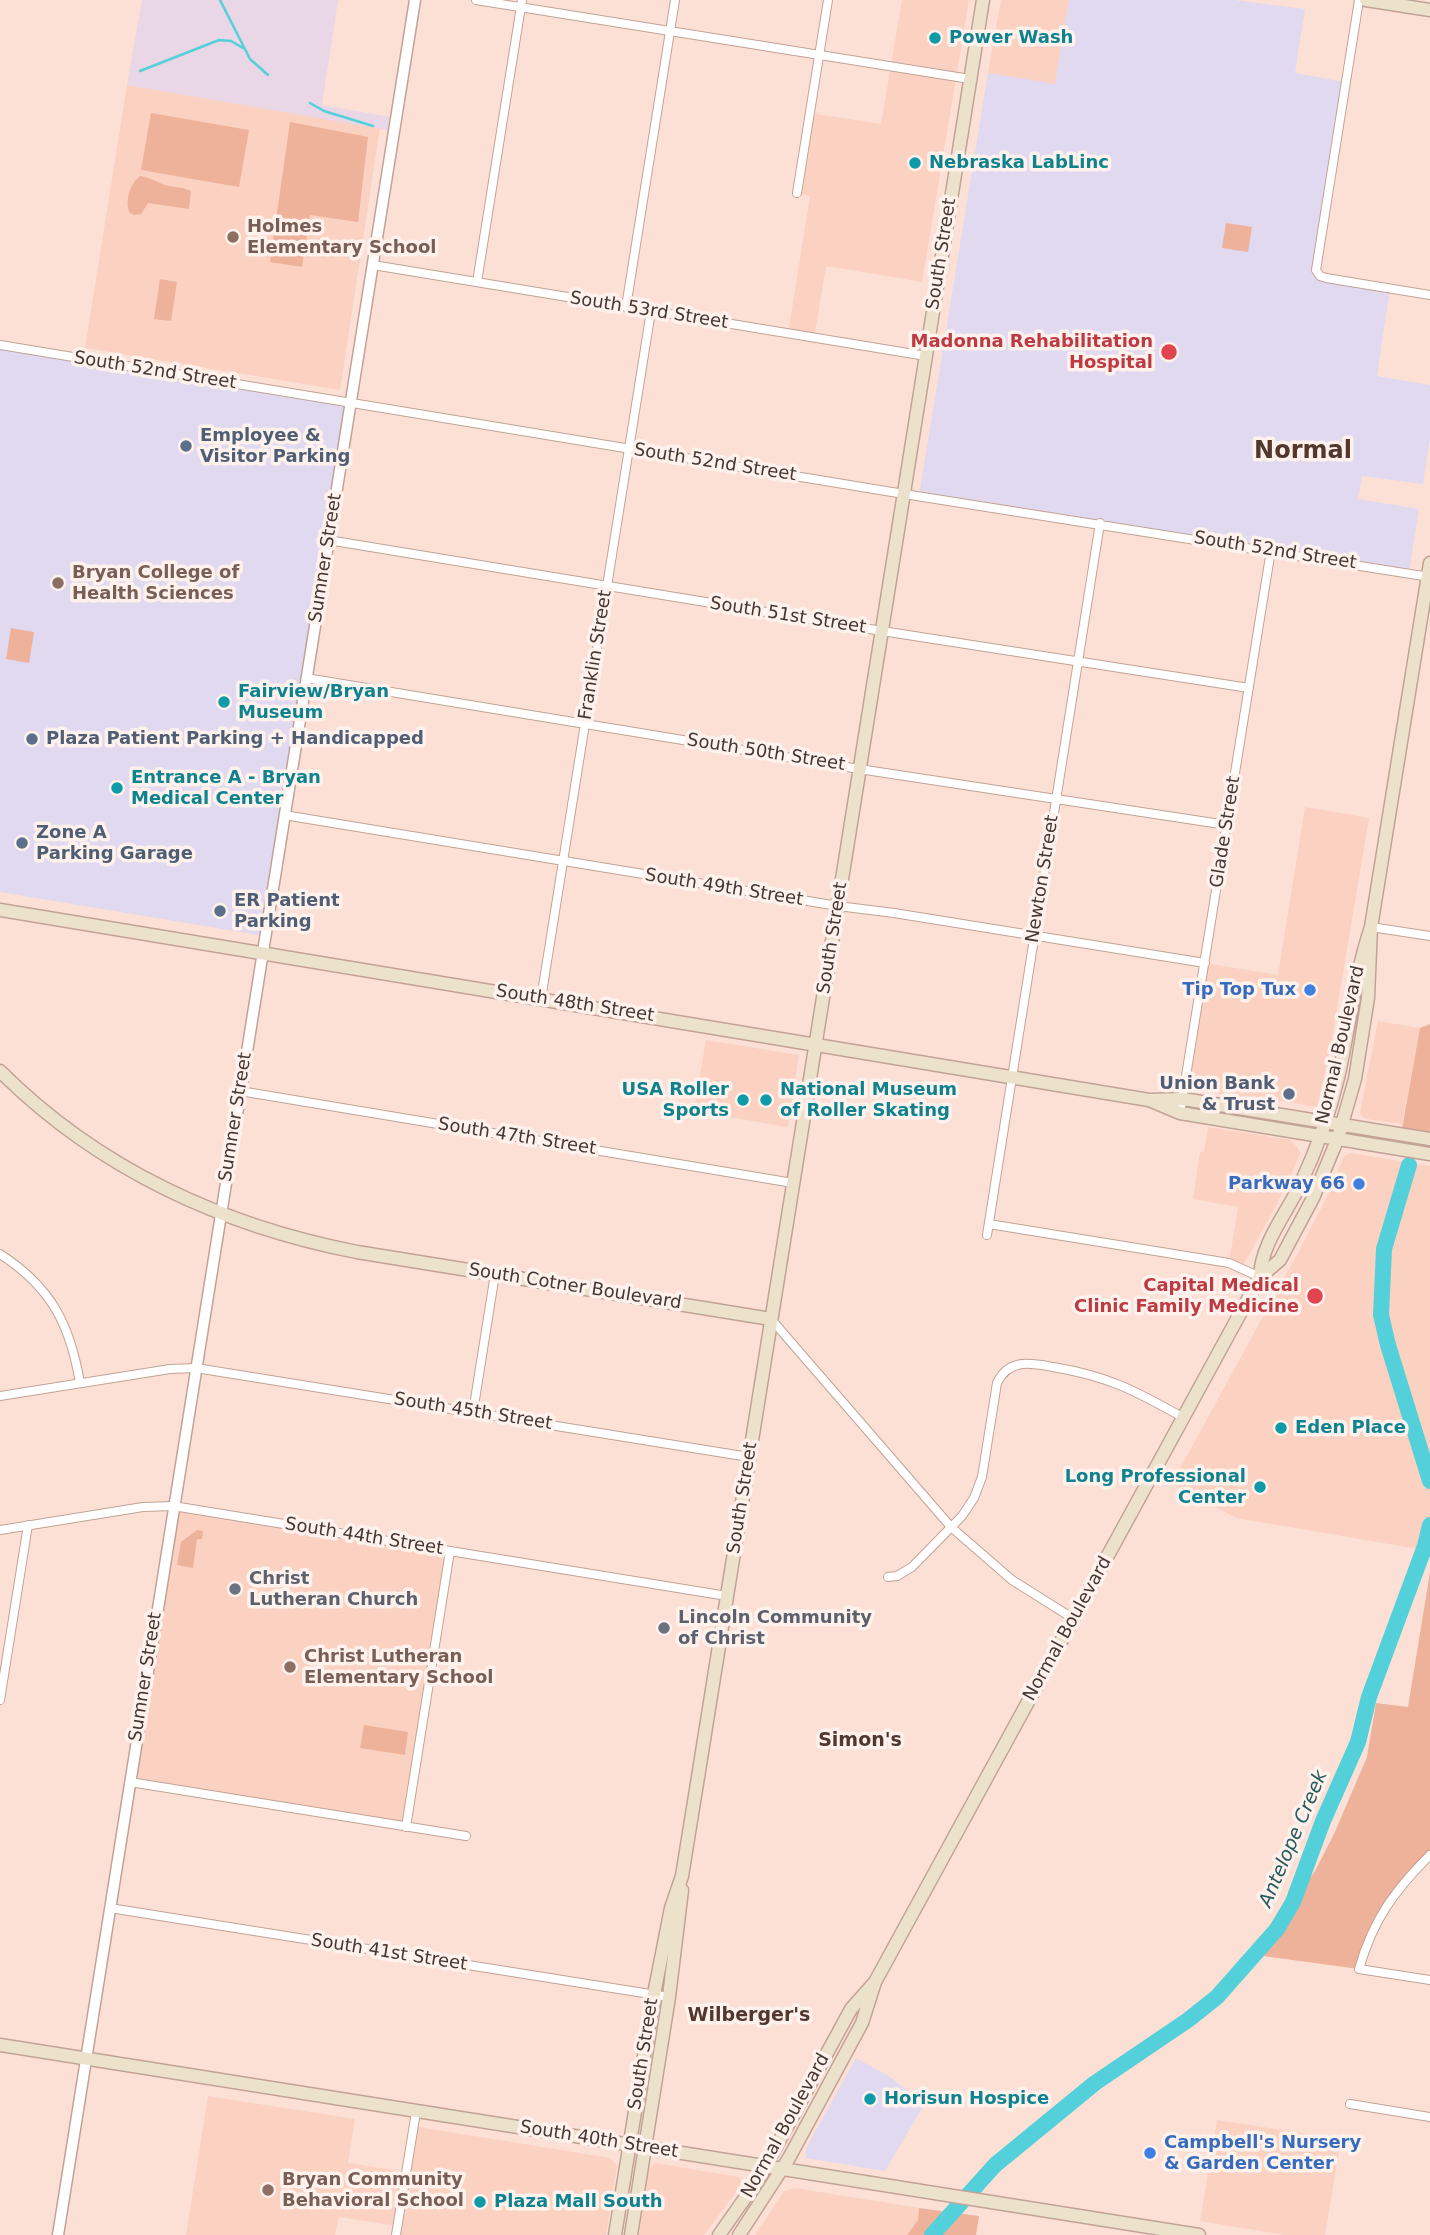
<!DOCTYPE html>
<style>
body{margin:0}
canvas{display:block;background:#fce0d6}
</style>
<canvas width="1430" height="2235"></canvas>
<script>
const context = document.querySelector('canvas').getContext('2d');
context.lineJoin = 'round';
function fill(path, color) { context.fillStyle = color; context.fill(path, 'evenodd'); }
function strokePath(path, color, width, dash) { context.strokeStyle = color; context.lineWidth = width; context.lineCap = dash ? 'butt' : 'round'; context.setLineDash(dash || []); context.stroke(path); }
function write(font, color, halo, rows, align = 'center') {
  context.font = font + ' "DejaVu Sans",sans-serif'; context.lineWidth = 7; context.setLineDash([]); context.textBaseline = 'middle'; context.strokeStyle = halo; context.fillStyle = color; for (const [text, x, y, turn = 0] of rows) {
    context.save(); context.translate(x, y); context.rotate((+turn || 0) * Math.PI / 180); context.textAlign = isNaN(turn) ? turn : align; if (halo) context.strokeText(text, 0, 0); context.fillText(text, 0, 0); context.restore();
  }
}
const built = new Path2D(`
 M902,0h67l-47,282 -96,-16 -12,72 -26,-4 22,-138 -13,-3 13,-80 71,11z
 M1001,0h68l-14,85 -67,-12z
 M127,85l253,43 -40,262 -255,-42z
 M1305,807l64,11 -39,233 -13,56 -47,-8 -1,3 -85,-14 21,-125 73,12z
 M1378,1021l42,7 -18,96 -36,-5 -6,-6z
 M706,1040l93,15 -11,72 -94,-16z
 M1208,1127l83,13 10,13 -24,51 -35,63 -13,-4 9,-56 -45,-8 7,-47h4z
 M1351,1153l79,13v385l-194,-33 -64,-35 128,-234 26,-50 18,-43z
 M173,1506l277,45 -44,276 -276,-45z
 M208,2096l147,23 -7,44 58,9 7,-46 197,32 7,8 -11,69h-210l1,-9 -58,-9 -4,18h-149z
 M1217,2120l124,19 -16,96h-40l-85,-14z
 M655,2163l84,14 3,7 -38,51h-65l10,-65z
 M795,2188l124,20 -1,12 -11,15h-152l29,-44z`);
const industrial = new Path2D(`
 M142,0h196l-16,105 74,13 -2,13 -267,-46z`);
const medical = new Path2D(`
 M1069,0h165l71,9 -10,64 50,9 -28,192 73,14 -13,88 53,9v53l-7,46 -61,-8 -4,23 61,10 -10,64 -490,-77 69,-423 67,11z
 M0,345l351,58 -86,533 -265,-44z
 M856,2058l31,17 38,28 -40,68 -79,-13v-10z`);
const green = new Path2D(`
 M151,113l98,17 -10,57 -98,-17z
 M290,122l78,15 -10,85 -48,-7 -8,52 -32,-5z
 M140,176c9,2 14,4 22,8 9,4 20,2 29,7l-2,18 -41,-6 -7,11 -7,1 -4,-2c-6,-10 0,-30 10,-37z
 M1226,223l26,4 -4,25 -26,-4z
 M160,279l17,3 -6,39 -17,-2z
 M11,628l23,4 -5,31 -23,-4z
 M1430,1024v104l-2,10 -27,-4 19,-106z
 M197,1530l6,1 -1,8h-5l-4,29 -16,-3 4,-23z
 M1430,1572v283l-35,38 -36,76 -111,-15 33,-36 34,-47 19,-37 33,-77 9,-54 32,4z
 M364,1725l44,7 -3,23 -45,-7z
 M919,2208l60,8 -3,19h-69l11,-15z`);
const stream = new Path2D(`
 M220,0l30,59 18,16
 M140,71l79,-31 12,1 12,7
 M310,103l14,8 49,15`);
const river = new Path2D(`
 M1409,1165l-25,84 -3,66 7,30 42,136
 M932,2235l63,-70 100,-82 93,-63 29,-23 60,-68 16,-27 30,-81 35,-79 11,-45 56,-151 5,-21`);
const minor = new Path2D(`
 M476,0l494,79
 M1359,0l-43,270 4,6 6,2 104,17
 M797,193l31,-193
 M373,265l553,91
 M477,282l45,-282
 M626,307l49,-307
 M0,345l904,149 526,83
 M328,540l554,91 367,57
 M306,678l553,91 368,56
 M284,815l554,91 56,7 311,50
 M1371,927l59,9
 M541,999l110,-688
 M240,1091l553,92
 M1180,1113l91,-563
 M989,1224l240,39 31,14
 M987,1235l113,-712
 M0,1254c51,33 70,70 80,129
 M771,1319l180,208 61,53 62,39
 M0,1396l170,-27 26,-1 553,89
 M473,1412l22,-138
 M0,1530l143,-23 30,-1 554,90
 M888,1577l9,-1 15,-9 50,-51 12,-18 8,-21 15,-94c12,-25 34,-20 56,-16 55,9 83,24 131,51
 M0,1700l28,-175
 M130,1782l336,54
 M406,1827l44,-276
 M1430,1855c-36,36 -57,65 -71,114l71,11
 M110,1908l559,89
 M1350,2104l80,13
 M396,2235l20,-123`);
const tertiary = new Path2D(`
 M58,2235l357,-2235`);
const secondary = new Path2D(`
 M1366,0l64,10
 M0,910l1149,190 31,13 250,41
 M0,1071c98,98 223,155 357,181l414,67
 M1149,1100l34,-1 247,40
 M1260,1277l20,-17 33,-62 25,-60 17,-59 13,-81 3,-71 59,-364
 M0,2045l1199,190
 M615,2235l39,-241 17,-86 11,-32 16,-99 285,-1777
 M631,2235l38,-238 13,-107
 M719,2235l40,-57 92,-169 24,-27
 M739,2235l50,-77 73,-135 13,-41 385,-705c1,-33 26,-63 40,-92 17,-36 30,-73 39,-111 11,-51 15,-96 32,-147`);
const markers = [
 [935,38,7,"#0f9aa8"],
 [915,163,7,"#0f9aa8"],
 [233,237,7,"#8d6e63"],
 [1169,352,9,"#e0444e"],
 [186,446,7,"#5c6f8a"],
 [58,583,7,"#8d6e63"],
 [224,702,7,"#0f9aa8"],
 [32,739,7,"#5c6f8a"],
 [117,788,7,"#0f9aa8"],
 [22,843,7,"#5c6f8a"],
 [220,911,7,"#5c6f8a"],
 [1310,990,7,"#3f7fe0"],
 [1289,1094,7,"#5c6f8a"],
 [743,1100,7,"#0f9aa8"],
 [766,1100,7,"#0f9aa8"],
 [1359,1184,7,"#3f7fe0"],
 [1315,1296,9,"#e0444e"],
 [1281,1428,7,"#0f9aa8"],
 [1260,1487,7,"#0f9aa8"],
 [235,1589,7,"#6b7280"],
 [664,1628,7,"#6b7280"],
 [290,1667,7,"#8d6e63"],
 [870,2099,7,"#0f9aa8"],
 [1150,2153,7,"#3f7fe0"],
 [268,2190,7,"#8d6e63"],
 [480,2202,7,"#0f9aa8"]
];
const cultureNames = [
 ["Power Wash",949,38],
 ["Nebraska LabLinc",929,163],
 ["Fairview/Bryan",238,692],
 ["Museum",238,713],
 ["Entrance A - Bryan",131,778],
 ["Medical Center",131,799],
 ["USA Roller",729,1090,"right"],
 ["Sports",729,1111,"right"],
 ["National Museum",780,1090],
 ["of Roller Skating",780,1111],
 ["Eden Place",1295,1428],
 ["Long Professional",1246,1477,"right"],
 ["Center",1246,1498,"right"],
 ["Horisun Hospice",884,2099],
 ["Plaza Mall South",494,2202]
];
const educationNames = [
 ["Holmes",247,227],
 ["Elementary School",247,248],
 ["Bryan College of",72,573],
 ["Health Sciences",72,594],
 ["Christ Lutheran",304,1657],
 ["Elementary School",304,1678],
 ["Bryan Community",282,2180],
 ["Behavioral School",282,2201]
];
const streetNames = [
 ["South Street",942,254,-81],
 ["South 53rd Street",649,311,9],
 ["South 52nd Street",155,371,9],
 ["South 52nd Street",715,463,9],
 ["South 52nd Street",1275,551,9],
 ["Sumner Street",326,558,-81],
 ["South 51st Street",788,616,9],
 ["Franklin Street",596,655,-81],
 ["South 50th Street",766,753,9],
 ["Glade Street",1226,832,-81],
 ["Newton Street",1043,879,-81],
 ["South 49th Street",724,888,9],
 ["South Street",833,938,-81],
 ["South 48th Street",575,1004,9],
 ["Normal Boulevard",1341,1045,-77],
 ["Sumner Street",236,1117,-81],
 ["South 47th Street",517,1137,9],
 ["South Cotner Boulevard",575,1287,9],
 ["South 45th Street",473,1412,9],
 ["South Street",743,1498,-81],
 ["South 44th Street",364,1537,9],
 ["Normal Boulevard",1068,1629,-61],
 ["Sumner Street",146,1677,-81],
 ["South 41st Street",389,1953,9],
 ["South Street",644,2054,-81],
 ["Normal Boulevard",786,2126,-61],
 ["South 40th Street",599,2140,9]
];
const healthNames = [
 ["Madonna Rehabilitation",1153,342],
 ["Hospital",1153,363],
 ["Capital Medical",1299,1286],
 ["Clinic Family Medicine",1299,1307]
];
const serviceNames = [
 ["Employee &",200,436],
 ["Visitor Parking",200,457],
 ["Plaza Patient Parking + Handicapped",46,739],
 ["Zone A",36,833],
 ["Parking Garage",36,854],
 ["ER Patient",234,901],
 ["Parking",234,922],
 ["Union Bank",1275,1084,"right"],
 ["& Trust",1275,1105,"right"]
];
const shopNames = [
 ["Tip Top Tux",1296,990],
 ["Parkway 66",1345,1184],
 ["Campbell's Nursery",1164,2143,"left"],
 ["& Garden Center",1164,2164,"left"]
];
const worshipNames = [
 ["Christ",249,1579],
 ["Lutheran Church",249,1600],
 ["Lincoln Community",678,1618],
 ["of Christ",678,1639]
];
const neighbourhoodNames = [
 ["Simon's",860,1741],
 ["Wilberger's",749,2016]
];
const waterNames = [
 ["Antelope Creek",1294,1839,-67]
];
const districtNames = [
 ["Normal",1303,452]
];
fill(built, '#fbd1c1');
fill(industrial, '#e9d6e6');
fill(medical, '#e0d9ef');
fill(green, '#eeb19a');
strokePath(stream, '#53d0d9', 2.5);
strokePath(river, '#53d0d9', 16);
strokePath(minor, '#c2a296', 10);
strokePath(tertiary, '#c2a296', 13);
strokePath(secondary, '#c2a296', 15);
strokePath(minor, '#fff', 8);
strokePath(tertiary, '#fff', 10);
strokePath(secondary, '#ece1cb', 12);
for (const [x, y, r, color] of markers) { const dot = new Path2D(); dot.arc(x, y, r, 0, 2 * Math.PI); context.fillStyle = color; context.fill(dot); strokePath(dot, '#fff1ec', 2.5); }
write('bold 18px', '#0d838f', '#fff1ec', cultureNames, 'left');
write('bold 18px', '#785e54', '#fff1ec', educationNames, 'left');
write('18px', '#453732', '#fff1ec', streetNames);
write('bold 18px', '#be3a42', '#fff1ec', healthNames, 'right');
write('bold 18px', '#4e5e75', '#fff1ec', serviceNames, 'left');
write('bold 18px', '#366cbe', '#fff1ec', shopNames, 'right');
write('bold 18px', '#5b616d', '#fff1ec', worshipNames, 'left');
write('bold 19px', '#52372d', '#fff1ec', neighbourhoodNames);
write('italic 19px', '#255a5e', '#fff1ec', waterNames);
write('bold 24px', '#52372d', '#fff1ec', districtNames);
</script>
